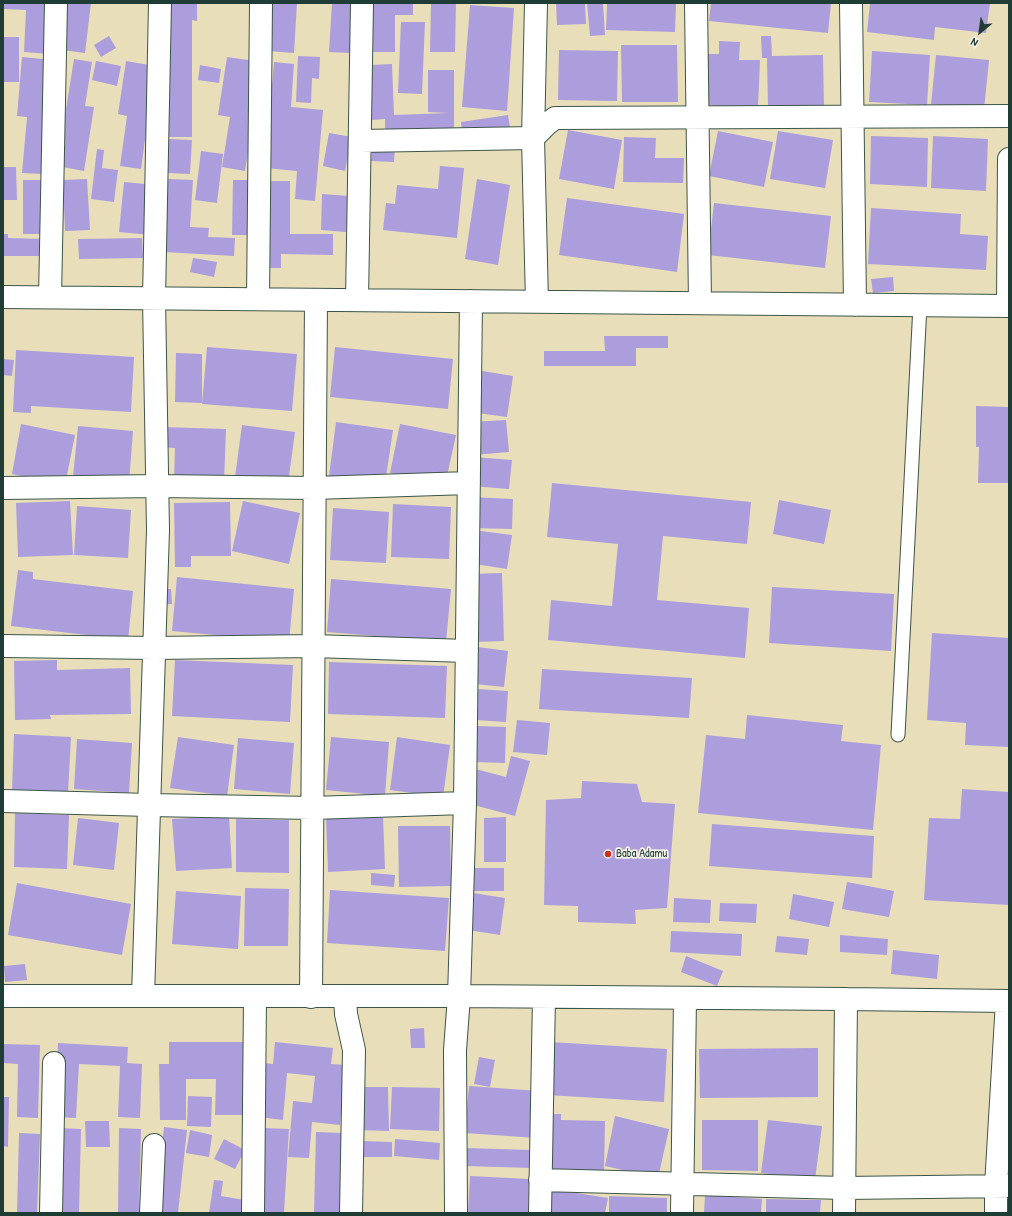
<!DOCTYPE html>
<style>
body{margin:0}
#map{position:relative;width:1012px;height:1216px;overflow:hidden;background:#e8dfba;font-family:"Patrick Hand",sans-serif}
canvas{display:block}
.frame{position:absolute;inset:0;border:4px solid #1f3d34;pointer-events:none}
.north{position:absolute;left:960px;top:12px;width:40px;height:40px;-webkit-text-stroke:3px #f7f3e8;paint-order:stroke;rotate:209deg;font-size:11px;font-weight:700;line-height:16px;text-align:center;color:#1f3d34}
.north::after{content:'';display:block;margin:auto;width:14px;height:18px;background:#1f3d34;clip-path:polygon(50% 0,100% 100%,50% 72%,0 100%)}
</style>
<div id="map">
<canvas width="1012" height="1216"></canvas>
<div class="frame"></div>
<div class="north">N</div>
</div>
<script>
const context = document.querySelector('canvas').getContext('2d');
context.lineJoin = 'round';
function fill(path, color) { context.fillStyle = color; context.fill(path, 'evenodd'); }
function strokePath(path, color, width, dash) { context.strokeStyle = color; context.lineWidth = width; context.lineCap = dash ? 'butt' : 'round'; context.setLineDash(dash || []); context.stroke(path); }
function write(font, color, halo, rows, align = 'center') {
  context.font = font + ' "Patrick Hand",sans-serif'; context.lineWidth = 3.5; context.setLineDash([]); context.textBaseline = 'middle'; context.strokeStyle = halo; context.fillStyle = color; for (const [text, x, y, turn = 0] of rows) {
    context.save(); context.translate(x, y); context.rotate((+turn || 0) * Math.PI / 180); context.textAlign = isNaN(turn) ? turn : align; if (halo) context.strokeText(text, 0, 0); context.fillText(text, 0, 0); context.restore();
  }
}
const building = new Path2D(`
 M3,3h51l-5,51 -25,-2 2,-42 -23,-1z
 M67,3h24l-6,50 -23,-3z
 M168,3h29v18l-5,-1v117h-24z
 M271,3h26l-3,50 -26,-2z
 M332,3h22l-3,50 -22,-1z
 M371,3h42v12h-18v37h-24z
 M431,3h25l-1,49h-25z
 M556,3h29l1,21 -29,1z
 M587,3h16l2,32 -15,1z
 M607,3h69l-1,29 -69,-2z
 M711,3h120l-3,30 -119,-12z
 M870,3h120l-4,30 -51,-6 -1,13 -67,-8z
 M470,5l44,3 -7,103 -45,-4z
 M401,22h24l-3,72 -24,-1z
 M109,36l7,12 -15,9 -7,-12z
 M761,36h10l1,20 51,-1 1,52 -56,1 -1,-50h-5z
 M3,37h16v45h-16z
 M719,41l21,1 -1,18h21l-2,47 -56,-2 2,-51h15z
 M621,45h56l1,57h-56z
 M559,50l59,1 -1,50 -59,-1z
 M872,51l58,4 -3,50 -58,-3z
 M936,55l53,5 -5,50 -53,-6z
 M298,56l22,1 -1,22 -7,-1 -1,25 -15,-1z
 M22,57l31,3 -10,114 -21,-1 5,-56 -10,-1z
 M227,57l35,5 -17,109 -23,-4 8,-50 -12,-2z
 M74,59l18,3 -7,44 9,1 -10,64 -27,-5z
 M96,61l25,5 -4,20 -25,-6z
 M126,61l29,5 -14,103 -21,-3 7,-50 -9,-2z
 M274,62l20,2 -3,43 32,3 -8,91 -20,-2 2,-28 -32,-3z
 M392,64l2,51 54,-2 -20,-1v-42h26v65l-69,3v-19l-13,1 -2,-55z
 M200,65l21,4 -2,14 -21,-3z
 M508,115l3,19 -48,6 -2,-18z
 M568,130l54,10 -8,49 -55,-10z
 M718,131l55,11 -9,45 -55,-11z
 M778,131l55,9 -8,48 -55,-9z
 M329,133l23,4 -7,34 -22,-5z
 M871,136l57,2 -1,49 -57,-3z
 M933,136l55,3 -2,52 -55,-3z
 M624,137l32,1 -1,20h29l-1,25 -60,-1z
 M169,139l23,1 -2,34 -22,-1z
 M373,144l22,2 -1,16 -23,-1z
 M97,149l7,1 -2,18 16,2 -4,32 -23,-3z
 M201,151l22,3 -6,49 -22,-3z
 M440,166l24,2 -7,70 -74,-8 3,-27 9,1 2,-19 41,4z
 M3,167h13l1,33h-14z
 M87,179l3,51 -25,1 -2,-51z
 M168,179l25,1 -3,47 19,1 -1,9 27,1 -1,18 -70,-4z
 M477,179l33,6 -12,80 -33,-6z
 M23,180h24v54h-24z
 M233,180h19l-1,55h-19z
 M269,181h21v53h43v21l-52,-1v14h-16z
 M124,182l31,3 -4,50 -32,-3z
 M322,194l27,2 -3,36 -25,-2z
 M567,198l117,16 -7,58 -118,-17z
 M714,203l117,13 -6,52 -117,-13z
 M871,208l90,6 -1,20 28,2 -2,34 -118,-6z
 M3,234h5v4l37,1 -1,17h-41z
 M142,238l1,20 -64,1 -1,-20z
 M193,258l24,4 -3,15 -24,-5z
 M893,277l1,14 -21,2 -2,-14z
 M604,336h64v12h-32v18h-92v-15h61z
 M207,347l90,7 -5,57 -90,-7z
 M335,347l118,12 -5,50 -118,-12z
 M16,350l118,7 -3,55 -100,-6v7l-18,-1z
 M176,353l26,1v49l-27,-1z
 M3,359l11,1 -2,16 -9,-1z
 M476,370l37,6 -6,41 -37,-5z
 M976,406l33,1v76h-31l1,-36h-3z
 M506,420l3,32 -36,3 -2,-33z
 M336,422l57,8 -8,54 -56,-8z
 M21,424l54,11 -10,50 -53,-11z
 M400,424l56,11 -11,50 -55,-12z
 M242,425l53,7 -7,52 -53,-7z
 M78,426l55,5 -4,52 -56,-6z
 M162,427l64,2 -2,54 -50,-3 1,-32 -14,-1z
 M473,457l39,3 -3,29 -38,-3z
 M552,483l199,19 -4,42 -84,-8 -6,64 92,8 -4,50 -197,-18 3,-40 61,6 6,-62 -71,-7z
 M471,497l42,2 -1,30 -42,-1z
 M779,500l52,10 -7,34 -51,-10z
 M70,501l3,54 -55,2 -2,-54z
 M243,501l57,12 -11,51 -57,-13z
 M230,502l1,54h-40v11h-16l-1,-64z
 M393,504l58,3 -2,52 -58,-2z
 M77,506l54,4 -3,48 -54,-3z
 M333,508l56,4 -3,51 -56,-3z
 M473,530l39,5 -5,34 -39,-6z
 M18,570l15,2v7l100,12 -5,49 -117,-14z
 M502,573l2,68 -31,1 -3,-68z
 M177,577l117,12 -5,53 -117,-11z
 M331,579l120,10 -5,53 -119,-10z
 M772,587l122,7 -3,57 -122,-8z
 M171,589l1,15 -17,1 -1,-15z
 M932,633l77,5v109l-44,-2 1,-22 -39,-3z
 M478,647l30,4 -4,36 -30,-3z
 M57,660v10l73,-2 1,46 -81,1 1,4 -36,1 -1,-59z
 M175,660l118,5 -3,57 -118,-6z
 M329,662l118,4 -2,52 -117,-4z
 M542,669l150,9 -3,40 -150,-9z
 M477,689l31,2 -2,31 -31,-2z
 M747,715l96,10 -2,16 40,4 -8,85 -175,-17 8,-78 39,4z
 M517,720l33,3 -3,32 -34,-3z
 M477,726l29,1 -1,36 -30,-1z
 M14,734l57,3 -3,56 -56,-2z
 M178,737l56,8 -7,51 -57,-8z
 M331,737l58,5 -4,54 -59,-6z
 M397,737l53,8 -7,52 -53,-7z
 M238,738l56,5 -4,51 -56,-5z
 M77,739l55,4 -3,50 -55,-4z
 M511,756l19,5 -15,55 -49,-13 9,-34 31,8z
 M582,781l55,3 5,18 33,2 -8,104 -32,2 1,14 -58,-2v-16l-34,-1 2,-105 35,-2z
 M962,789l47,3v113l-85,-5 5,-82 31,1z
 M15,813l54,2 -2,54 -53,-2z
 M383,815l2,54 -57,3 -2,-55z
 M229,816l3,52 -56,3 -4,-52z
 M506,817v45h-22v-44z
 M78,818l41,5 -5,47 -41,-5z
 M236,819l53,1v53l-53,-1z
 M712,824l162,12 -2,42 -163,-12z
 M398,826h52l1,60 -52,1z
 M469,868h35v23h-35z
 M371,873l24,2 -1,12 -23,-2z
 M847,882l47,9 -5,26 -47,-8z
 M17,883l114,21 -9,51 -114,-20z
 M245,888l44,1 -1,57h-44z
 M330,890l119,8 -4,53 -118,-8z
 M176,891l65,5 -3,53 -66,-5z
 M473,893l32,5 -5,37 -32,-5z
 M793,894l41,8 -5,25 -40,-8z
 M674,898l37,2 -1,23 -37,-1z
 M720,903l37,1 -1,19 -37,-2z
 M671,931l71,3 -1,22 -71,-4z
 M840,935l48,4 -1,16 -47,-3z
 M777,936l32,3 -2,16 -32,-3z
 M893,950l46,5 -2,24 -46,-5z
 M686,956l37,15 -6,15 -36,-14z
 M25,964l2,16 -22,2 -1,-16z
 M424,1028l1,20h-14l-1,-19z
 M169,1042h74v73h-28l1,-36h-30v41h-26l-1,-56h10z
 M275,1042l58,6 -2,16 14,1 -5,60 -28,-3 -3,36 -21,-1 5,-56 19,2 3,-27 -28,-3 -4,47 -24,-3 5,-54 9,1z
 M550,1042l117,7 -3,53 -117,-7z
 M58,1043l70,4 -1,16 15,1 -2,54 -22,-1 2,-51 -41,-2 -3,54 -21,-1z
 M3,1044l37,1 -2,73 -21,-1 1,-53 -15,-1z
 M818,1048v49l-118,1 -1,-49z
 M479,1057l16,3 -5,27 -16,-3z
 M469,1086l70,5 -3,47 -71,-5z
 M357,1087h31l1,44 -31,-1z
 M392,1087l48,1 -1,43 -49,-2z
 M188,1096l24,1 -1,30 -24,-1z
 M3,1097h6l-1,50 -5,-1z
 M547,1114h14v6l44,1 -1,52 -58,-1z
 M615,1116l54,13 -11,49 -53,-12z
 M702,1120h56v51l-56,-1z
 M768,1120l54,6 -7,54 -54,-7z
 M85,1121h24l1,26h-24z
 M164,1127l23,3 -9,83h-23z
 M59,1128l22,1 -2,84h-23z
 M119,1128l22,1 -2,84h-21z
 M263,1128l26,1 -5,84h-26z
 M190,1130l22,5 -3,22 -23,-4z
 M316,1132l27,1 -2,80h-27z
 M19,1133l21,1 -3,79h-20z
 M224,1139l21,11 -10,19 -21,-10z
 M395,1139l45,4 -1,17 -45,-4z
 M361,1141l31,1v15h-31z
 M465,1148l67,2v18l-68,-2z
 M470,1176l59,3 -1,34h-60z
 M214,1180l9,1 -2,15 23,4 -2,13h-33z
 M551,1189l57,9 -3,15h-57z
 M705,1195l57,4 -1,14h-57z
 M609,1196l58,2v15h-58z
 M766,1199l55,1 -1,13h-54z`);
const lane = new Path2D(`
 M898,735l22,-430`);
const street = new Path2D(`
 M536,3l-3,135 4,164
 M696,3l4,300
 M851,3l4,302
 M360,141l173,-3 14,-14 8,-6 454,-2
 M3,297l1006,9
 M50,297l6,-294
 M258,299l3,-296
 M357,300l5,-297
 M1008,306l1,-147
 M3,488l155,-2 156,2 155,-5
 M3,646l151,2 159,-2 154,5
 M3,801l146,4 163,3 153,-5
 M3,996h456l387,3 163,2
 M143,996l15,-466 -4,-232 6,-295
 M311,997l5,-697
 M345,997l1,17 8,36 -3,163
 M540,1180l304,8 165,-2
 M51,1213l3,-150
 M151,1213l3,-68
 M253,1213l2,-216
 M456,1213l-1,-163 4,-54 6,-193 6,-502
 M540,1213l4,-216
 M682,1213l3,-215
 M844,1213l2,-214
 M996,1213v-27l11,-185`);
const markers = [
 [608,854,4,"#c8321e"]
];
const poiNames = [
 ["Baba Adamu",616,854]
];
fill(building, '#ac9ddc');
strokePath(lane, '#3d5548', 15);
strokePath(street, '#3d5548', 24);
strokePath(lane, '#fff', 13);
strokePath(street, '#fff', 22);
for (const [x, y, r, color] of markers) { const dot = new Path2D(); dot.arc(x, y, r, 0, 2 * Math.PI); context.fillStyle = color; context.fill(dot); strokePath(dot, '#f7f3e8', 1.5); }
write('12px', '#1f3d34', '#f7f3e8', poiNames, 'left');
</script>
